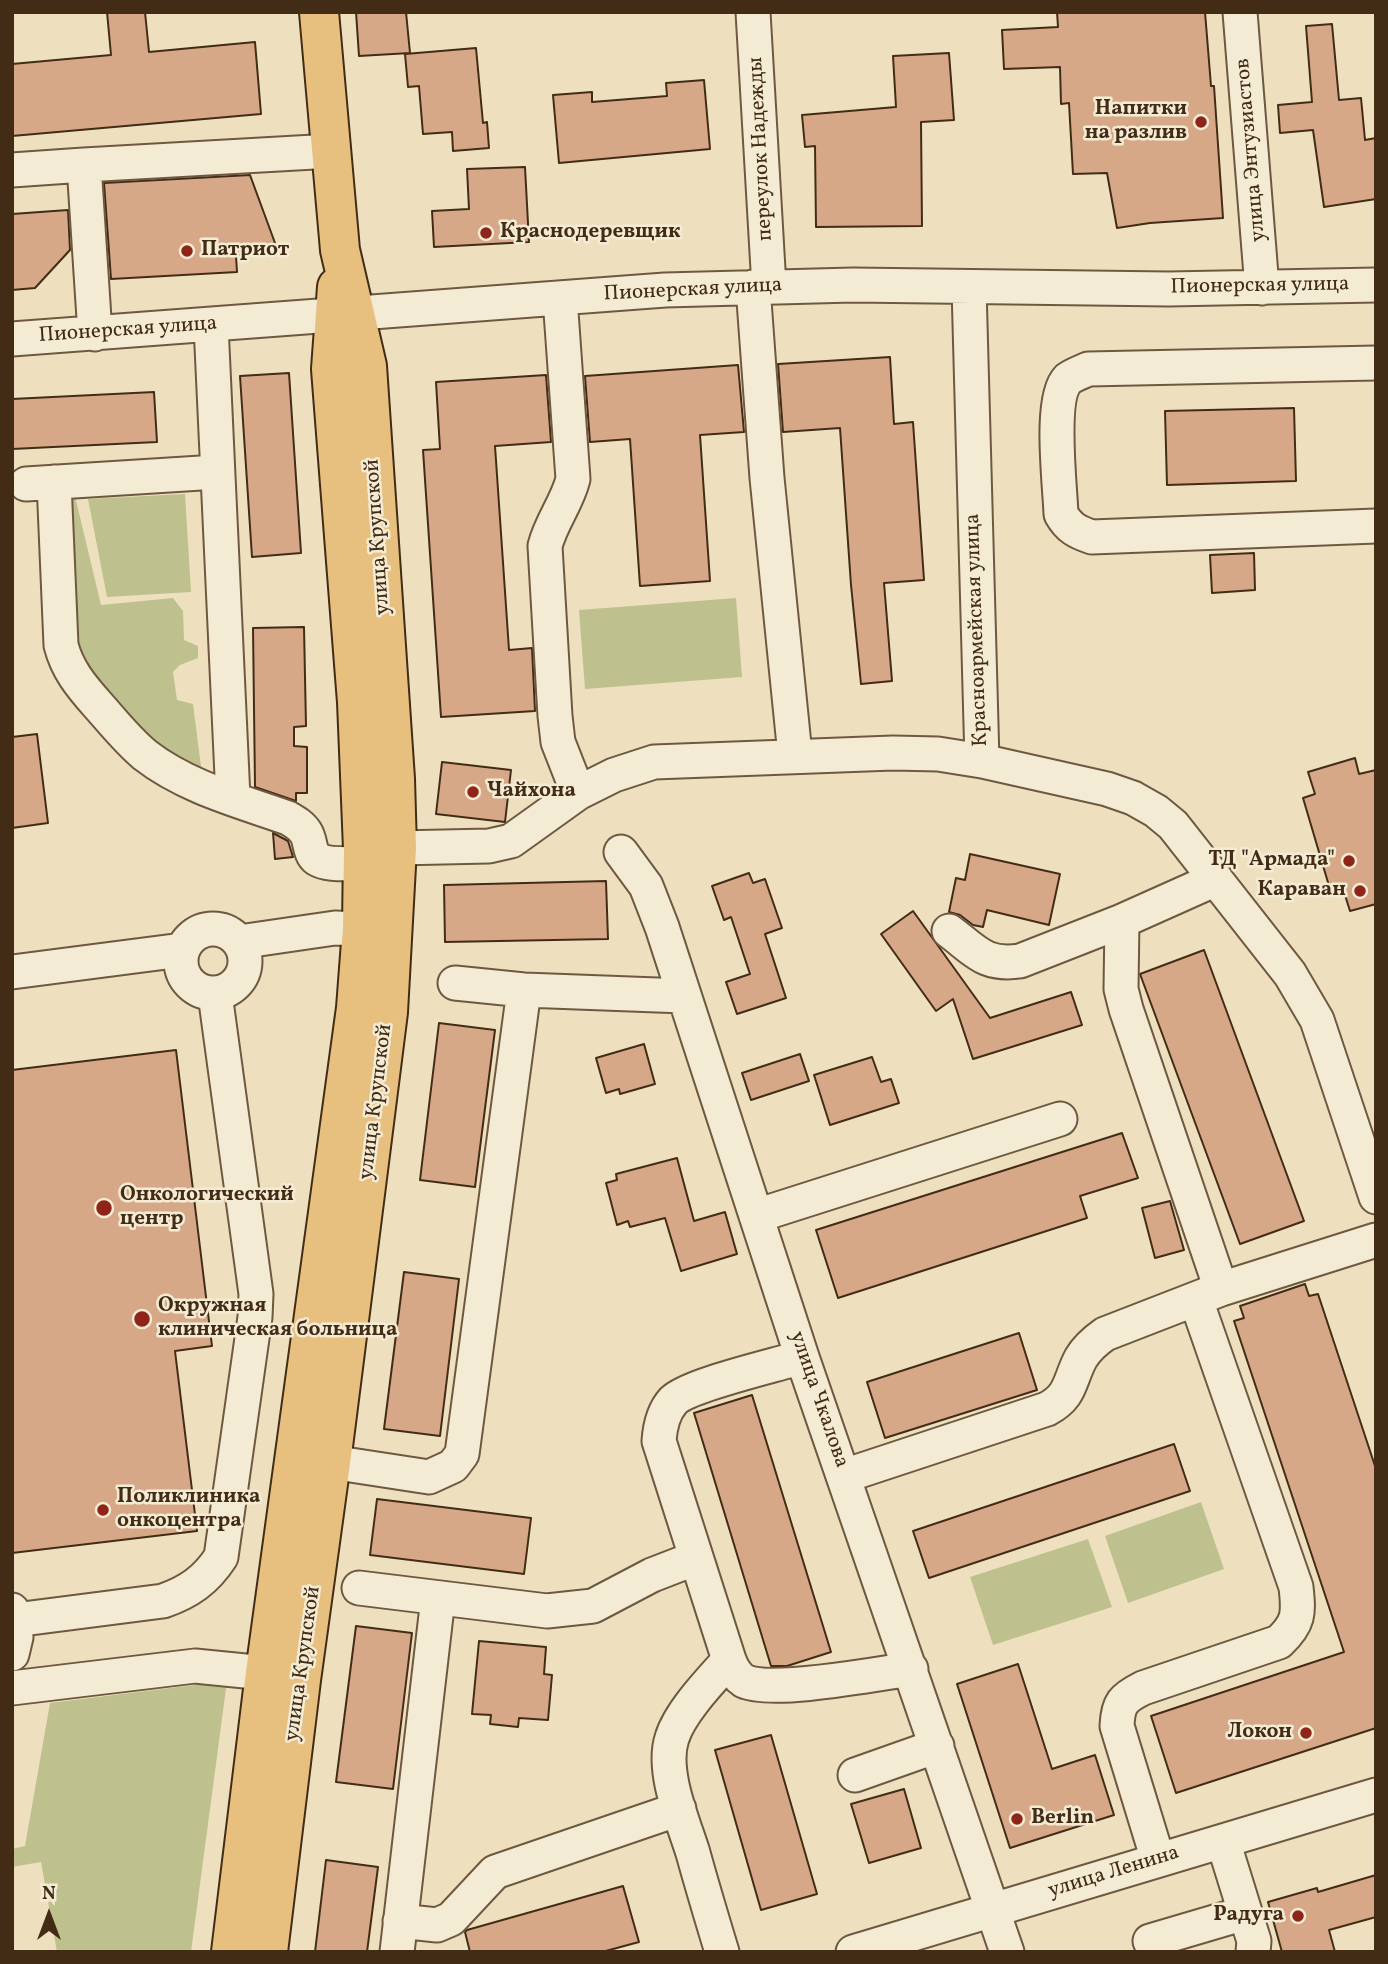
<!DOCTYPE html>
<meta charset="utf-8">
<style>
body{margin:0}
#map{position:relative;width:1388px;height:1964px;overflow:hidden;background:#eee0bf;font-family:Vollkorn,serif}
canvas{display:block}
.frame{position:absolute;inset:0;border:14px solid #432c16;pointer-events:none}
.north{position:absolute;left:14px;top:1880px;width:70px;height:70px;-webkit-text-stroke:5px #f4ebd5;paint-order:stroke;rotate:0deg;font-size:19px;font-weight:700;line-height:28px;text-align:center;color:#432c16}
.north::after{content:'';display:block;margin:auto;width:24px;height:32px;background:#432c16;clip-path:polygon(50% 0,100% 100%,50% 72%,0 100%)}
</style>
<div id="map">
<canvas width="1388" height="1964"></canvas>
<div class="frame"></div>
<div class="north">N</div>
</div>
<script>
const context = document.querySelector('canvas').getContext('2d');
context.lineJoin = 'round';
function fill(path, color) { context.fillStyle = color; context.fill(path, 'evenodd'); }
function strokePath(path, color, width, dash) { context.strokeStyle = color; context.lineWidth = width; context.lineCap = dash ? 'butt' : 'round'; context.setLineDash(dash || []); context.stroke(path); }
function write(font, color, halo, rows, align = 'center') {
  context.font = font + ' Vollkorn,serif'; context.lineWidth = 5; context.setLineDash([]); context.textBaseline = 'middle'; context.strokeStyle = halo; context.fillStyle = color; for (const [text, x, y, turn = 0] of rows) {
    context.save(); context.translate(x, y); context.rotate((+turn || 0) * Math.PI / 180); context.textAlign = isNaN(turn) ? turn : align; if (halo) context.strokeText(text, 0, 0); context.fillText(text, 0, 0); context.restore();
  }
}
const green = new Path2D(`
 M74,492l27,113 72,-7 10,13 1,29 14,6v12l-18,7 -7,7 4,28 16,4 10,78 -32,-16 -95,-96 -16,-147z
 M185,494l6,98 -84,5 -19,-98z
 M736,598l6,79 -157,12 -6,-79z
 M1201,1502l23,67 -96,34 -23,-67z
 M1088,1539l24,68 -119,38 -23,-68z
 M227,1681l-36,271h-134l-16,-90 -29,5v-18l13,-3 25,-143z`);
const building = new Path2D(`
 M107,12h38l4,40 106,-10 6,72 -249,22v-72l99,-9z
 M356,12h50l4,41 -51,3z
 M1057,12h148l6,74h3l9,132 -73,5 -33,5 -10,-55 -34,1 -4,-71 -8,1 -1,-37 -56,2 -2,-39 56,-3z
 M1332,24l7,76 22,-2 4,42 11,-2v61l-52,8 -11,-77 -33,3 -2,-28 34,-3 -6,-76z
 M476,48l7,75 4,-1 2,26 -36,3 -1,-19 -29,2 -4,-48 -11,1 -3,-33z
 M949,53l5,67 -33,2 1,104 -106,1 -1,-81 -10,1 -3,-32 94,-8 -3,-51z
 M704,80l6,69 -151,14 -6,-68 39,-3v10l75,-6 -1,-13z
 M525,167l4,75 -95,5 -2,-36 37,-2 -2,-40z
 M250,175l25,68 -39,13 1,16 -126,7 -7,-96z
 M68,210l2,40 -35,38 -23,2v-76z
 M890,357l4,67 19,-2 11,158 -40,3 8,98 -31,3 -10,-99 -11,-157 -57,4 -5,-68z
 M738,365l6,67 -44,3 10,146 -70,5 -10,-147 -40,3 -5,-66z
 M289,373l12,180 -49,4 -12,-181z
 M546,375l5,67 -56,4 14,204 23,-2 3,63 -94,6 -18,-267 17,-1 -4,-67z
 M154,392l3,50 -145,7v-50z
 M1294,408l2,73 -129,4 -2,-74z
 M1254,553l1,37 -43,3 -2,-38z
 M304,627l2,99 -12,1v19l13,1v46h-11v8l-41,-14 -2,-159z
 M37,734l11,89 -36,5v-91z
 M1355,758l4,16 17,-4v134l-26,7 -6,-19 -12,4 -29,-98 12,-4 -7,-22z
 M442,762l69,8 -6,52 -69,-8z
 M273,833l15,8 5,16 -18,2z
 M970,854l90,20 -11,51 -62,-15 -4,17 -10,-2 -13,-10 -11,-3 7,-34 9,2z
 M749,873l4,10 12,-4 17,49 -17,6 21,64 -49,16 -11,-32 24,-8 -19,-57 -7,3 -12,-34z
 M606,881l2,58 -163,3 -1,-57z
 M913,911l77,107 81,-26 11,33 -109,34 -20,-60 -17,12 -55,-77z
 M1204,950l100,271 -64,23 -100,-270z
 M439,1023l56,7 -20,157 -55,-7z
 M644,1044l11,40 -35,10 -1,-5 -13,4 -10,-35z
 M176,1050l36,296 -37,5 22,180 -185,22v-483z
 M800,1054l9,27 -58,19 -9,-27z
 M872,1057l9,25 10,-3 8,24 -69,22 -16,-50z
 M1122,1133l16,45 -58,18 7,22 -249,80 -22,-68z
 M677,1158l17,63 31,-9 12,42 -56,17 -16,-53 -35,9 -2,-6 -11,4 -11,-42 11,-3 -1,-6z
 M1170,1201l14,49 -29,8 -13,-50z
 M404,1272l55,7 -19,157 -56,-7z
 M1305,1284l4,12 9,-2 58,175v259l-200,65 -25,-77 193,-64 -110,-331 10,-3 -4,-12z
 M1019,1333l18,57 -152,48 -18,-56z
 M752,1395l79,257 -44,14h-16l-77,-253z
 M1174,1444l16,47 -261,87 -16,-47z
 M377,1499l154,19 -7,56 -154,-19z
 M356,1626l56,7 -19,156 -57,-7z
 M479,1641l67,6 -2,27 8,1 -4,45 -29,-2 -1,9 -28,-3 1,-9 -19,-1z
 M1018,1664l34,105 43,-14 19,60 -104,33 -53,-164z
 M771,1735l46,159 -56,16 -46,-160z
 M904,1789l17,59 -52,15 -18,-59z
 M326,1860l52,7 -11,85h-52z
 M1376,1875v42l-47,13 6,22h-53l-14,-50 49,-14 1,4z
 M623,1886l16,56 -37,10h-132l-5,-20 2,-2z`);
const minor = new Path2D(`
 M753,12l16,275
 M1240,12l22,276
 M12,170l72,-5
 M753,287l14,191 28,277
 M969,287l13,474 125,28 26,9 23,13 17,14 117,149 27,46 59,177
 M560,298l13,181c-6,24 -22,43 -28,67l10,170 3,26 20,51
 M211,325l22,473
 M95,334l-11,-169 248,-14
 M12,339l653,-49 188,-5 316,4 207,-4
 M1376,363l-288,6c-6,3 -15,6 -20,10 -19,19 -8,106 -7,135 8,14 16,18 31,23l284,-11
 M54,482l7,163c6,24 20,41 36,59 16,18 30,36 48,51 41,32 95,46 143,63 7,4 14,8 18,15 5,8 3,20 11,26 11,7 33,4 46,5
 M26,484l191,-12
 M397,848l92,-2 22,-5 67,-48 36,-18 40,-13 239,-9 45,1 44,7
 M621,852l25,34 16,41 140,430 205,595
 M1216,879l-94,42 -1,68 5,20 95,280
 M181 961a32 32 0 1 1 64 0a32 32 0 1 1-64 0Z
 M949,931c27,20 35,35 71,30l102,-40
 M239,942l96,-14 27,1
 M12,972l170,-22
 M455,983l69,7 160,6
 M756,1216l304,-97
 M802,1357c-25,8 -114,28 -129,44 -10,11 -13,26 -14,40l70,219c3,8 7,16 15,21 28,13 132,-7 167,-12
 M331,1462l98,15 24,-11 9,-12 62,-464
 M844,1476l203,-67c25,-13 22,-29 34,-51 6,-10 14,-17 24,-24l116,-45 155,-49
 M359,1588l188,23 46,-5 59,-31 44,-17
 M12,1610l4,27 -4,17
 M15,1620l148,-19c26,-9 43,-21 58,-44l34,-240 1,-23 -41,-300
 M12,1688l183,-22 70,7
 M855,1775l82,-29
 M1223,1841l31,100 -1,11
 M1158,1860l-41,-134c1,-23 6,-28 26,-38l136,-46c20,-19 20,-28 17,-55l-100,-287
 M400,1921l37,4 14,-6 44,-47 184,-63
 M1150,1941l95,-28
 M397,1952l41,-354
 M722,1952c-10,-33 -20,-66 -29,-99 -10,-32 -32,-82 -21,-115 8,-26 39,-58 57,-78
 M853,1952l523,-157`);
const major = new Path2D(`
 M231,1952l34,-279 91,-665 6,-79 1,-80 -6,-147 -26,-333 6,-82
 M268,1952l33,-272 30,-218 57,-450 9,-164 -2,-69 -28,-413 -27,-116 -21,-238`);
const markers = [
 [1201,122,7,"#8f2418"],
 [486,233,7,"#8f2418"],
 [187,251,7,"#8f2418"],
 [473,792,7,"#8f2418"],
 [1349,861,7,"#8f2418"],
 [1360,891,7,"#8f2418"],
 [104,1208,9,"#8f2418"],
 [142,1319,9,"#8f2418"],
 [103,1510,7,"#8f2418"],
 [1306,1733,7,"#8f2418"],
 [1017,1819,7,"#8f2418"],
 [1298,1916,7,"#8f2418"]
];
const poiNames = [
 ["Напитки",1187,110,"right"],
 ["на разлив",1187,134,"right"],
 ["Краснодеревщик",500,233],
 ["Патриот",201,251],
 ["Чайхона",487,792],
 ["ТД \"Армада\"",1335,861,"right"],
 ["Караван",1346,891,"right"],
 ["Онкологический",120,1196],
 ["центр",120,1220],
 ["Окружная",158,1307],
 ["клиническая больница",158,1331],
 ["Поликлиника",117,1498],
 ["онкоцентра",117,1522],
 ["Локон",1292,1733,"right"],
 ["Berlin",1031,1819],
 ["Радуга",1284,1916,"right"]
];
const streetNames = [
 ["переулок Надежды",762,149,-93],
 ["улица Энтузиастов",1252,150,-95],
 ["Пионерская улица",1260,287,-1],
 ["Пионерская улица",693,291,-3],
 ["Пионерская улица",128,331,-4],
 ["улица Крупской",379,537,-94],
 ["Красноармейская улица",978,630,-92],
 ["улица Крупской",377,1102,-83],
 ["улица Чкалова",818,1400,71],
 ["улица Крупской",304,1664,-82],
 ["улица Ленина",1114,1873,-17]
];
fill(green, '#bec18e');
fill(building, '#d7a888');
strokePath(building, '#432c16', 2);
strokePath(minor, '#6e5940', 37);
strokePath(major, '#432c16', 42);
strokePath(minor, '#f4ebd5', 33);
strokePath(major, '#e7c080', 38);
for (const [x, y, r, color] of markers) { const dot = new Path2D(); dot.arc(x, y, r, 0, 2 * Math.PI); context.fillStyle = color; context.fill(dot); strokePath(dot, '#f4ebd5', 2.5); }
write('bold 21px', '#432c16', '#f4ebd5', poiNames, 'left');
write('21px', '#432c16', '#f4ebd5', streetNames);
</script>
